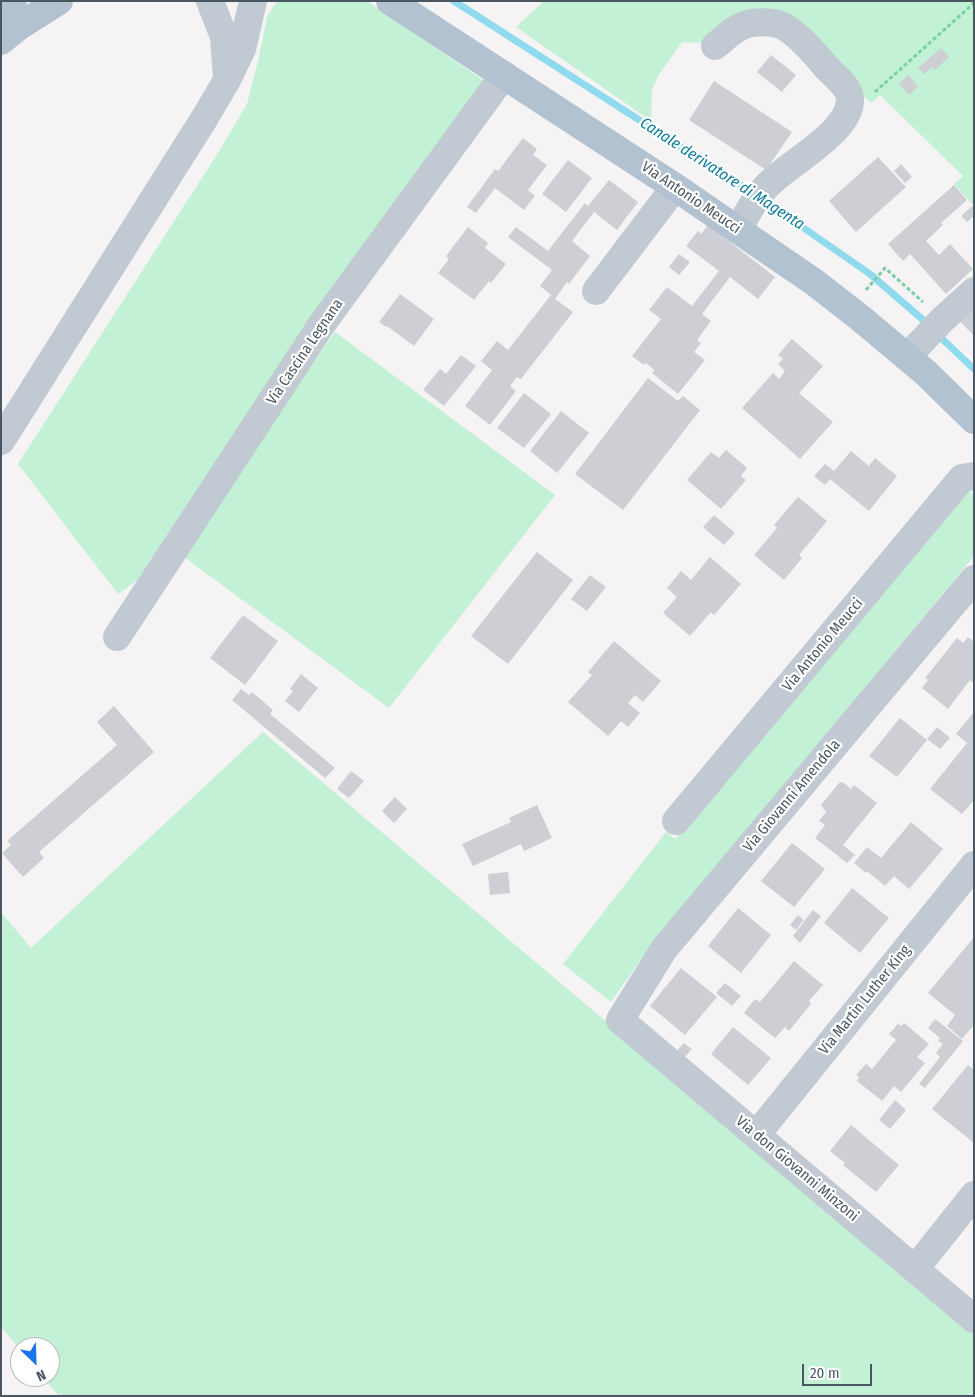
<!DOCTYPE html>
<style>
body{margin:0}
#map{position:relative;width:975px;height:1397px;overflow:hidden;background:#f5f3f3;font-family:"Fira Sans Condensed",sans-serif}
canvas{display:block}
.frame{position:absolute;inset:0;border:2px solid #4a5661;pointer-events:none}
.north{position:absolute;left:10px;top:1337px;width:50px;height:50px;box-sizing:border-box;background:#fff;border:1px solid #b7bbc0;border-radius:50%;rotate:156deg;font-size:14px;font-weight:700;line-height:20px;text-align:center;color:#4a5661}
.north::after{content:'';display:block;margin:auto;width:18px;height:22px;background:#1a73e8;clip-path:polygon(50% 0,100% 100%,50% 72%,0 100%)}
.scale{position:absolute;left:802px;top:1364px;width:70px;height:22px;box-sizing:border-box;border:2px solid #4a5661;border-top:0;padding-left:6px;font-size:15px;line-height:18px;white-space:nowrap;color:#4a5661;-webkit-text-stroke:4px #fff;paint-order:stroke}
</style>
<div id="map">
<canvas width="975" height="1397"></canvas>
<div class="frame"></div>
<div class="north">N</div>
<div class="scale">20 m</div>
</div>
<script>
const context = document.querySelector('canvas').getContext('2d');
context.lineJoin = 'round';
function fill(path, color) { context.fillStyle = color; context.fill(path, 'evenodd'); }
function strokePath(path, color, width, dash) { context.strokeStyle = color; context.lineWidth = width; context.lineCap = dash ? 'butt' : 'round'; context.setLineDash(dash || []); context.stroke(path); }
function write(font, color, halo, rows, align = 'center') {
  context.font = font + ' "Fira Sans Condensed",sans-serif'; context.lineWidth = 4.5; context.setLineDash([]); context.textBaseline = 'middle'; context.strokeStyle = halo; context.fillStyle = color; for (const [text, x, y, turn = 0] of rows) {
    context.save(); context.translate(x, y); context.rotate((+turn || 0) * Math.PI / 180); context.textAlign = isNaN(turn) ? turn : align; if (halo) context.strokeText(text, 0, 0); context.fillText(text, 0, 0); context.restore();
  }
}
const green = new Path2D(`
 M277,1h90l119,81 -344,495 -24,17 -100,-130 200,-311 29,-49 12,-47 8,-40z
 M544,1h430v205l-20,-22 9,-8 -83,-81 -9,8 -86,-86 -79,26 -24,-1 -24,34 -6,14 -1,31 -135,-94z
 M335,332l220,163 -166,213 -209,-154z
 M968,490l6,5v61l-335,406 -28,40 -48,-38 103,-132 9,7z
 M263,732l711,600v64h-915l-16,-19h7v-30h-30v2l-19,-22v-415l30,36z`);
const stream = new Path2D(`
 M454,1l299,192
 M762,199l108,75 59,51
 M936,333l38,36`);
const building = new Path2D(`
 M941,48l8,9 -14,13 -3,-3 -8,7 -6,-6z
 M771,55l25,20 -14,17 -25,-20z
 M908,75l10,11 -9,9 -10,-11z
 M714,81l78,51 -26,38 -77,-50z
 M523,138l14,11 -4,6 14,10 -19,25 7,6 -11,14 -29,-22 -19,25 -9,-6 28,-38 3,2z
 M878,157l28,30 -50,45 -27,-31z
 M568,160l24,18 -26,34 -24,-18z
 M901,164l11,13 -7,6 -11,-12z
 M609,180l29,22 -21,28 -23,-18 -22,29 18,15 -21,28 -2,-2 -12,17 18,13 -52,67 -4,-2 -7,9 6,5 -26,34 -25,-19 27,-36 -11,-9 16,-20 11,9 43,-55 -11,-9 12,-16 -44,-33 8,-10 32,24 37,-48 3,3z
 M954,185l13,15 -26,23 2,2 -17,16 13,14 11,-11 23,25 -27,25 -36,-40 -7,7 -15,-17z
 M972,206l2,2v8l-7,6 -6,-6z
 M708,225l67,52 -17,22 -28,-22 -28,37 9,7 -14,19 4,3 -7,9 11,8 -27,34 -26,-21 2,-3 -8,-7 -2,2 -12,-9 29,-37 -12,-9 18,-23 25,19 27,-35 -33,-25 12,-15 3,3z
 M468,227l20,16 -3,5 21,16 -15,19 -2,-2 -15,19 -36,-27 11,-14 -3,-3z
 M679,254l11,8 -11,13 -10,-8z
 M400,294l34,25 -20,27 -27,-20 -1,1 -7,-5z
 M974,305v31l-16,-17z
 M792,339l31,27 -24,27 34,29 -33,37 -58,-51 31,-35 6,6 6,-8 -7,-7 5,-5 -5,-4z
 M461,355l15,11 -32,40 -21,-16 17,-21 6,5z
 M648,378l30,23 5,-5 17,14 -77,100 -48,-36z
 M524,393l27,21 -27,34 -27,-20z
 M561,411l28,22 -32,40 -27,-22z
 M726,450l21,18 -6,8 5,4 -25,29 -34,-29 24,-28 8,6z
 M851,451l18,15 6,-8 22,18 -28,35 -39,-32 -5,6 -11,-9 11,-12 9,7z
 M798,497l29,24 -28,34 3,3 -18,22 -30,-25 23,-27 -3,-3z
 M714,515l21,18 -11,12 -21,-18z
 M537,552l36,28 -65,84 -37,-28z
 M710,557l31,27 -27,31 -3,-3 -21,24 -27,-23 14,-16 -10,-9 14,-17 10,9z
 M590,575l16,12 -19,24 -16,-12z
 M243,615l35,26 -33,44 -35,-27z
 M968,637l6,5v38l-2,2 -2,-2 -22,29 -26,-21 6,-8 -3,-2 32,-40 6,5z
 M614,641l47,40 -18,21 -8,-7 -7,8 12,10 -12,14 -7,-6 -13,15 -40,-34 24,-27 -4,-3z
 M301,674l17,14 -19,24 -14,-11 8,-10 -3,-2z
 M241,689l8,6 3,-3 21,18 -3,4 65,54 -10,10 -93,-78z
 M114,706l40,46 -115,100 5,6 -21,19 -21,-24 9,-8 -4,-4 110,-96 -20,-23z
 M974,712v88l-12,14 -32,-25 37,-46 -11,-9z
 M900,718l27,22 -30,37 -28,-21z
 M937,727l13,11 -10,11 -13,-10z
 M351,771l13,10 -15,17 -12,-9z
 M843,782l8,7 3,-4 23,18 -34,42 12,10 -8,8 -32,-25 10,-13 -6,-4 7,-9 -5,-7 18,-22z
 M395,797l12,12 -13,14 -12,-12z
 M537,805l15,33 -28,13 -3,-7 -48,22 -11,-22 49,-22 -2,-4z
 M911,822l32,27 -34,40 -15,-13 -9,10 -18,-15 -1,2 -12,-10 13,-16 14,11z
 M792,843l33,26 -31,38 -33,-26z
 M508,872l2,21 -20,2 -2,-21z
 M852,888l37,30 -29,35 -36,-30z
 M738,908l33,27 -30,38 -33,-27z
 M813,910l8,6 -21,27 -7,-7z
 M798,915l6,5 -8,10 -6,-5z
 M974,937v88l-12,14 -15,-13 8,-11 -27,-22z
 M794,961l29,24 -14,16 2,3 -22,27 -4,-4 -10,11 -31,-25 11,-14 5,3z
 M681,968l36,29 -32,38 -35,-29z
 M725,983l16,13 -9,10 -16,-13z
 M935,1019l28,22 -38,47 -6,-4 21,-27 -4,-4 7,-9 -5,-3 2,-3 -12,-10z
 M904,1023l25,21 -12,13 8,6 -24,29 -7,-6 -12,15 -25,-20 2,-4 -3,-2 10,-11 6,5 24,-29 -7,-6 9,-10 3,2z
 M733,1027l38,31 -23,27 -37,-31z
 M684,1043l8,6 -10,11 -8,-6z
 M968,1065l6,5v73l-42,-34z
 M895,1100l11,10 -16,19 -11,-9z
 M851,1125l48,40 -23,27 -33,-27 2,-2 -15,-12z`);
const path = new Path2D(`
 M875,92l99,-89
 M866,290l19,-22 38,34`);
const minor = new Path2D(`
 M210,1l14,36 3,41
 M715,46c9,-7 17,-16 27,-20 11,-5 30,-5 41,0 14,7 34,30 44,42 8,8 24,20 23,33 -1,31 -59,61 -80,82 -14,13 -23,31 -32,47
 M596,291l79,-104
 M907,357l35,-37 32,-29
 M1,441l203,-322 23,-39 15,-31 11,-48
 M974,579l-310,370 -44,71 354,299
 M117,637l205,-313 182,-249
 M676,821l286,-343 12,-2
 M757,1134l217,-269
 M915,1269l59,-74`);
const major = new Path2D(`
 M390,1l285,186 139,95 45,35 67,56 48,47
 M1,9l12,-8
 M1,41l17,-14 41,-26`);
const streetNames = [
 ["Via Antonio Meucci",691,198,34],
 ["Via Cascina Legnana",305,352,-56],
 ["Via Antonio Meucci",823,645,-50],
 ["Via Giovanni Amendola",792,796,-50],
 ["Via Martin Luther King",865,1000,-51],
 ["Via don Giovanni Minzoni",797,1169,40]
];
const waterNames = [
 ["Canale derivatore di Magenta",722,174,33]
];
fill(green, '#c3f1d5');
strokePath(stream, '#90daee', 7);
fill(building, '#cdcfd5');
strokePath(path, '#7ad0a6', 3, [4, 2.5]);
strokePath(minor, '#c1cad2', 28);
strokePath(major, '#b3c2d1', 28);
write('15px', '#4a5661', '#fff', streetNames);
write('italic 16px', '#0c7c9b', '#fff', waterNames);
</script>
